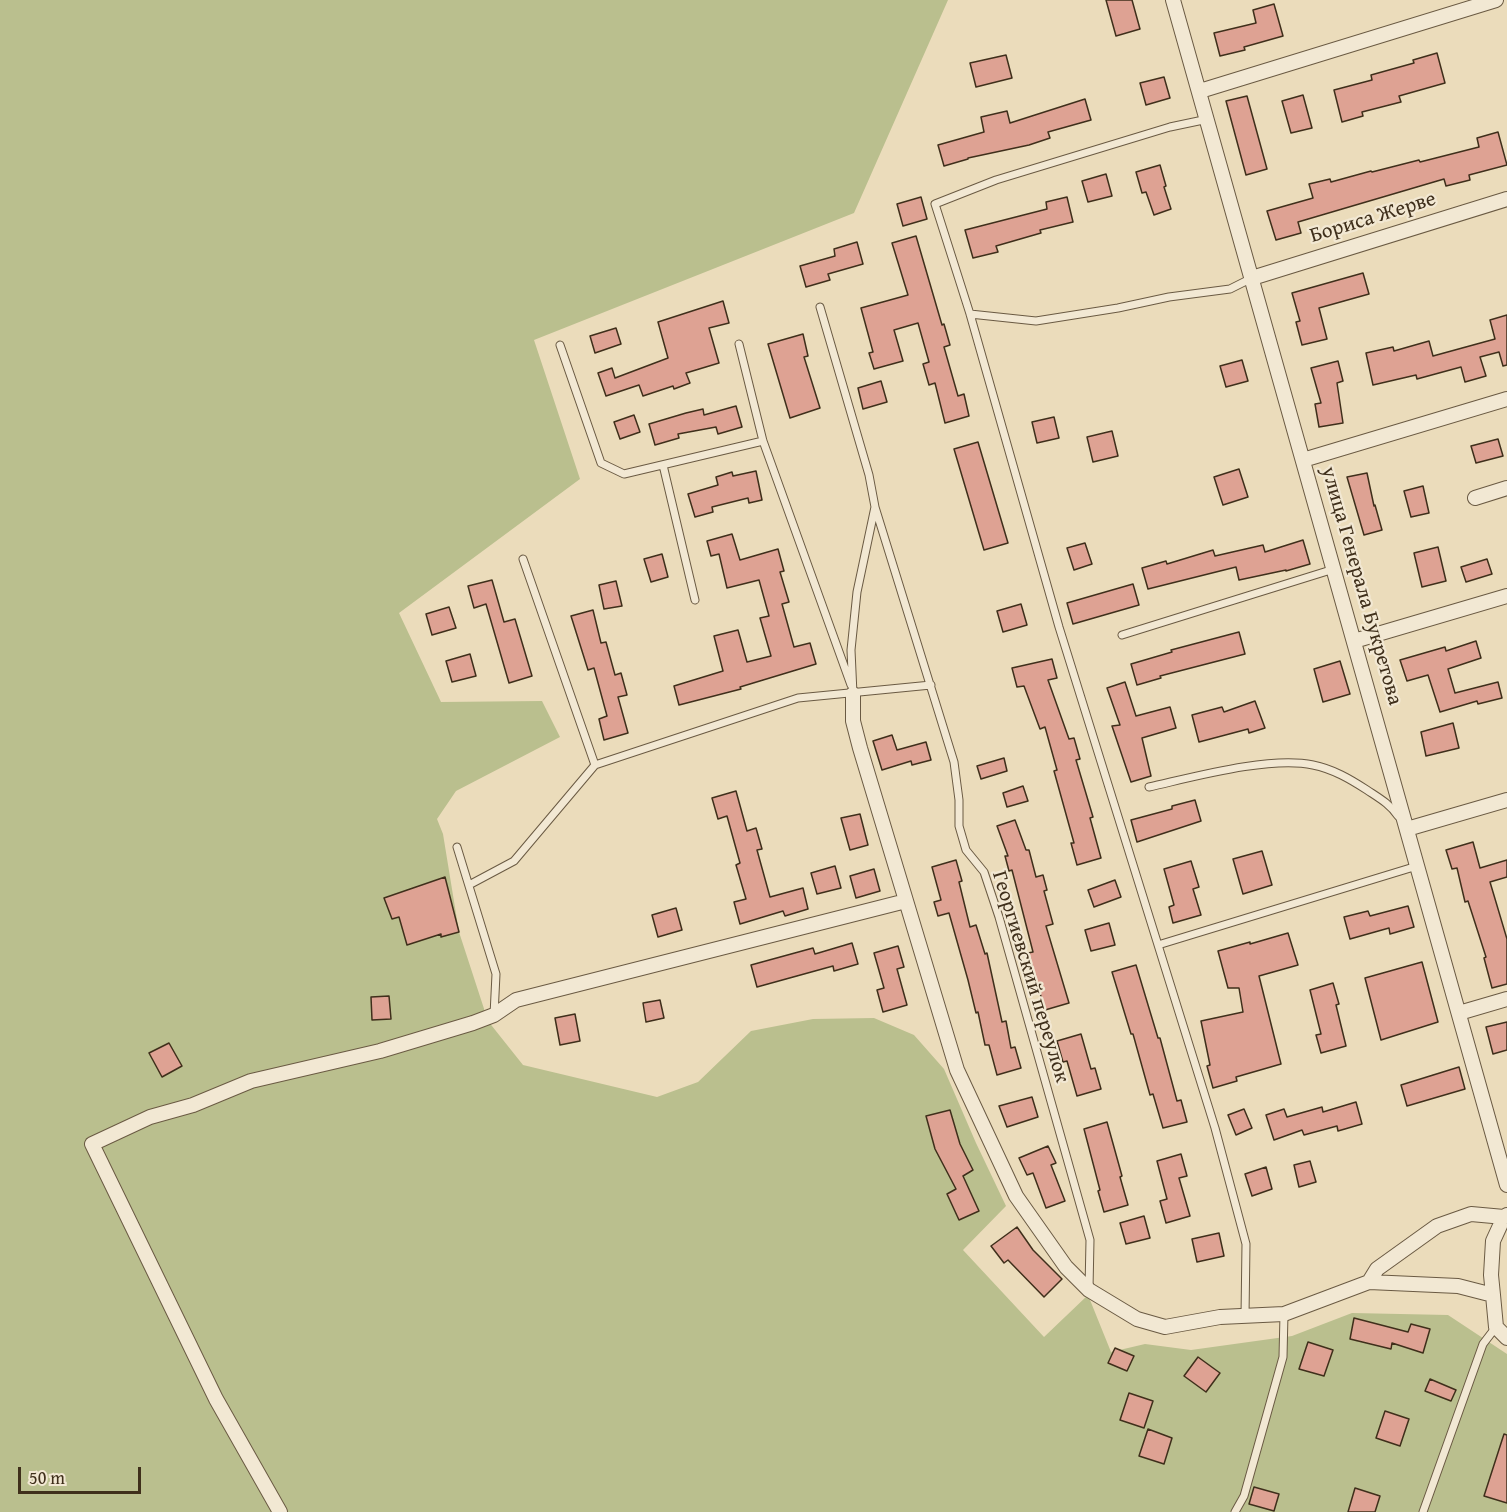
<!DOCTYPE html>
<meta charset="utf-8">
<style>
body{margin:0}
#map{position:relative;width:1507px;height:1512px;overflow:hidden;background:#ebdcbb;font-family:"Gentium Book Plus",serif}
canvas{display:block}
.scale{position:absolute;left:18px;top:1467px;width:123px;height:27px;box-sizing:border-box;border:3px solid #3f2f1b;border-top:0;padding-left:8px;font-size:18px;line-height:21px;white-space:nowrap;color:#3f2f1b;-webkit-text-stroke:4px #f2e8d3;paint-order:stroke}
</style>
<div id="map">
<canvas width="1507" height="1512"></canvas>
<div class="scale">50 m</div>
</div>
<script>
const context = document.querySelector('canvas').getContext('2d');
context.lineJoin = 'round';
function fill(path, color) { context.fillStyle = color; context.fill(path, 'evenodd'); }
function strokePath(path, color, width, dash) { context.strokeStyle = color; context.lineWidth = width; context.lineCap = dash ? 'butt' : 'round'; context.setLineDash(dash || []); context.stroke(path); }
function write(font, color, halo, rows, align = 'center') {
  context.font = font + ' "Gentium Book Plus",serif'; context.lineWidth = 4.5; context.setLineDash([]); context.textBaseline = 'middle'; context.strokeStyle = halo; context.fillStyle = color; for (const [text, x, y, turn = 0] of rows) {
    context.save(); context.translate(x, y); context.rotate((+turn || 0) * Math.PI / 180); context.textAlign = isNaN(turn) ? turn : align; if (halo) context.strokeText(text, 0, 0); context.fillText(text, 0, 0); context.restore();
  }
}
const green = new Path2D(`
 M0,0h948l-94,213 -320,127 46,139 -181,134 42,89 101,-1 18,36 -104,54 -19,28 6,15 16,98 29,89 35,44 134,32 41,-15 53,-51 62,-12 61,-1 40,17 30,34 32,74 30,63 -43,44 81,87 44,-42 23,57 34,-8 46,6 101,-14 60,-23 96,2 59,39v158h-1507z`);
const building = new Path2D(`
 M1106,0h26l8,29 -24,7z
 M1274,4l9,32 -39,11 1,3 -25,6 -6,-23 42,-10 -3,-13z
 M1437,53l8,30 -46,13 2,6 -39,10 1,4 -21,6 -8,-32 38,-10 -1,-5 43,-12 -1,-3z
 M1006,55l6,23 -36,9 -6,-24z
 M1164,77l6,21 -24,7 -6,-22z
 M1303,95l9,33 -21,5 -9,-32z
 M1247,96l20,73 -21,6 -20,-74z
 M1085,99l6,21 -43,12 2,6 -21,7 -61,13v1l-24,7 -6,-21 46,-13 -3,-15 26,-6 3,12z
 M1498,132l9,33 -38,10 1,5 -24,6 -2,-7 -146,43 3,11 -25,7 -9,-29 46,-13 -4,-14 21,-5 1,3 40,-11 1,1 47,-12 1,2 59,-15 -2,-9z
 M1160,165l6,21 -2,1 7,22 -17,6 -8,-23 -4,1 -6,-21z
 M1106,174l6,22 -24,6 -6,-21z
 M921,197l6,22 -24,7 -6,-22z
 M1067,197l6,25 -33,8 1,3 -45,13 2,6 -25,6 -8,-28 82,-21 -1,-7z
 M916,236l26,89 2,-1 6,21 -6,2 14,49 6,-2 5,22 -24,7 -10,-40 -6,2 -6,-21 6,-2 -11,-39 -24,7 9,31 -29,8 -5,-16 4,-1 -12,-44 47,-13 -16,-52z
 M857,242l6,22 -35,10 2,6 -24,7 -6,-21 35,-10 -1,-7z
 M1363,273l6,21 -50,14 8,31 -25,6 -6,-23 4,-1 -8,-28z
 M723,301l6,22 -20,5 10,35 -33,10 4,10 -16,6 -1,-3 -30,10 -4,-11 -33,11 -8,-23 14,-5 3,10 53,-20 -10,-36z
 M1507,315v50l-4,1 -4,-14 -19,5 6,19 -21,6 -4,-15 -44,12 -1,-4 -43,10 -7,-32 27,-6 1,4 35,-10 4,15 62,-17 -5,-19z
 M616,328l5,16 -26,9 -5,-17z
 M803,334l5,22 -4,1 16,51 -30,10 -22,-74z
 M1242,360l6,21 -22,6 -6,-21z
 M1338,361l5,20 -6,2 6,40 -24,4 -4,-23 6,-1 -10,-35z
 M881,381l6,21 -24,7 -5,-21z
 M736,406l6,21 -24,7 -2,-7 -38,7 1,4 -24,7 -6,-21 37,-11 17,-4 1,6z
 M634,415l6,17 -20,7 -6,-17z
 M1054,417l5,21 -22,5 -5,-21z
 M1112,431l6,25 -25,6 -6,-25z
 M1498,439l5,17 -27,7 -5,-17z
 M978,442l30,101 -24,7 -30,-101z
 M1239,469l9,28 -25,8 -9,-28z
 M756,471l6,29 -13,3 -1,-5 -36,9 1,5 -18,5 -7,-23 30,-9 -2,-8 16,-5 1,4z
 M1367,473l7,33 1,-1 7,25 -18,5 -17,-58z
 M1423,486l6,27 -18,4 -7,-26z
 M732,534l8,26 38,-11 6,22 -4,1 9,30 -7,2 12,43 16,-4 6,21 -76,23 1,2 -62,16 -5,-19 49,-15 -9,-35 24,-6 9,32 24,-6 -11,-38 9,-2 -10,-36 -32,8 -8,-34 -8,2 -4,-15z
 M1303,540l7,24 -24,7v-1l-47,10 -3,-13 -88,22 -6,-21 24,-7 1,3 46,-14 2,6 48,-11 2,7z
 M1085,543l7,21 -18,6 -7,-22z
 M1438,547l8,34 -24,6 -8,-34z
 M662,554l6,23 -17,5 -7,-23z
 M1487,559l5,15 -26,8 -5,-15z
 M492,580l12,42 11,-3 17,57 -23,7 -23,-79 -12,4 -6,-22z
 M616,581l6,25 -18,3 -5,-24z
 M1133,584l6,21 -66,19 -6,-21z
 M1021,604l6,21 -24,7 -6,-21z
 M449,607l7,21 -24,7 -6,-21z
 M593,610l8,33 5,-1 9,33 6,-2 6,22 -9,2 10,36 -24,7 -5,-21 8,-3 -13,-48 -6,2 -17,-54z
 M1239,632l6,22 -85,22 1,2 -24,7 -6,-21 41,-12 -1,-2z
 M1476,641l5,17 -33,11 7,24 43,-11 4,16 -24,6 -1,-3 -37,11 -12,-37 -21,6 -7,-21 45,-13 1,4z
 M470,654l6,22 -24,6 -6,-21z
 M1052,659l5,19 -9,2 21,59 5,-1 6,21 -4,1 17,57 -3,1 11,40 -24,7 -6,-22h3l-20,-72 3,-1 -12,-43 -5,2 -16,-43 -7,1 -5,-19z
 M1340,661l10,33 -27,8 -9,-33z
 M1125,682l11,34 34,-9 6,21 -34,10 9,38 -20,6 -19,-56 8,-1 -13,-37z
 M1255,701l10,27 -16,5 -1,-4 -49,13 -7,-27 30,-8 2,5z
 M1453,723l6,25 -33,8 -5,-24z
 M892,735l5,15 29,-8 5,18 -19,5 -1,-4 -29,9 -9,-29z
 M1004,758l3,13 -26,8 -4,-13z
 M1023,786l5,15 -21,6 -4,-14z
 M736,791l11,40 9,-3 6,21 -5,1 13,47 33,-9 5,21 -23,7 -2,-5 -43,13 -6,-22 12,-3 -10,-34 4,-2 -13,-47 -9,3 -6,-21z
 M1195,800l6,21 -64,21 -6,-22 41,-11v-3z
 M860,814l8,31 -18,5 -9,-32z
 M1015,820l11,30h3l7,27 7,-2 4,15 -3,1 9,33 -7,2 23,77 -24,7 -17,-57 5,-1 -21,-82 -3,1 -4,-15h3l-11,-30z
 M1473,842l7,26 27,-8v17l-17,5 17,57v45l-15,4 -8,-30 2,-1 -18,-56 -3,1 -8,-34 -5,1 -6,-19z
 M1262,851l10,34 -29,9 -10,-35z
 M956,860l6,21 -3,1 11,45 6,-2 9,29 2,-1 15,69 4,-1 5,27 4,-1 6,21 -24,7 -8,-30h-4l-7,-33 -2,1 -8,-33 -19,-67 -11,3 -4,-14 7,-2 -9,-33z
 M1191,861l8,26 -6,2 8,26 -28,8 -4,-16 5,-2 -10,-36z
 M835,866l6,22 -24,6 -6,-21z
 M874,869l6,22 -24,7 -6,-22z
 M445,877l14,55 -18,5v-3l-34,11 -8,-28 -7,2 -8,-21z
 M1115,880l6,17 -27,10 -6,-17z
 M1408,906l6,21 -24,7 -1,-6 -39,11 -6,-22 24,-6 2,5z
 M676,908l6,22 -24,7 -6,-22z
 M1109,923l6,22 -24,6 -6,-21z
 M1288,933l10,32 -39,11 22,88 -45,13 1,4 -24,7 -6,-22 3,-1 -9,-44 42,-9 -4,-24h-11l-10,-37 32,-9v2z
 M852,943l6,21 -24,7 -1,-5 -76,21 -6,-22 62,-17 2,6z
 M898,946l6,21 -7,2 10,36 -24,7 -6,-22 7,-2 -10,-35z
 M1422,962l16,60 -57,18 -16,-62z
 M1136,965l22,73h2l17,63 4,-1 6,22 -24,6 -10,-34 -3,1 -17,-61h-2l-19,-62z
 M1333,983l6,21 -3,1 10,41 -25,7 -5,-18 5,-1 -11,-44z
 M389,996l2,23 -19,1 -1,-23z
 M660,1000l4,18 -18,4 -3,-19z
 M575,1014l5,27 -20,4 -5,-27z
 M1507,1022v28l-14,4 -7,-27z
 M1081,1034l10,35 4,-1 6,21 -24,7 -10,-35 -4,1 -6,-21z
 M169,1043l13,23 -20,11 -13,-24z
 M1459,1067l6,22 -58,17 -6,-21z
 M1032,1097l6,20 -31,10 -8,-21z
 M1356,1102l6,22 -24,7 -1,-5 -33,9 -2,-5 -28,10 -8,-25 18,-6 3,8 35,-10 1,5z
 M1244,1109l8,19 -16,7 -8,-20z
 M950,1110l10,34 13,26 -10,6 16,35 -20,9 -12,-26 9,-5 -21,-40 -9,-33z
 M1107,1122l15,54 -2,1 8,28 -24,7 -6,-21 2,-1 -16,-61z
 M1048,1146l8,17 -5,2 14,36 -19,7 -13,-35 -6,2 -8,-17z
 M1181,1154l6,22 -8,2 11,38 -24,7 -6,-22 7,-2 -10,-38z
 M1310,1161l6,21 -17,5 -5,-22z
 M1266,1167l6,22 -20,7 -7,-22z
 M1144,1216l6,22 -24,6 -6,-21z
 M1017,1227l16,23 29,29 -18,18 -36,-37 -4,3 -13,-17z
 M1219,1233l5,23 -27,6 -5,-23z
 M1354,1318l54,14 3,-8 19,5 -7,24 -31,-10 -1,6 -41,-10z
 M1308,1342l25,8 -9,26 -25,-7z
 M1115,1348l19,8 -7,15 -19,-8z
 M1198,1357l22,16 -14,19 -22,-16z
 M1430,1379l26,11 -5,11 -26,-10z
 M1129,1393l24,8 -9,27 -24,-8z
 M1385,1411l24,8 -9,27 -24,-8z
 M1148,1429l24,9 -8,26 -25,-8z
 M1504,1434l3,1v68l-23,-7z
 M1254,1487l25,7 -5,17 -25,-7z
 M1355,1488l25,8 -5,16h-27z`);
const lane = new Path2D(`
 M1208,119l-38,8 -174,53 -61,24 35,110 89,313 156,501 31,116 -1,72
 M820,307l49,168 6,32 -18,85 -6,58 2,44
 M970,314l66,7 82,-13 51,-11 61,-8 22,-11
 M739,344l24,97 88,244
 M560,345l41,118 23,11 139,-33
 M663,465l32,135
 M875,507l79,255 5,38v26l7,24 18,22 15,45 91,323 -1,49
 M523,559l72,206
 M1122,635l212,-66
 M1149,787c45,-10 120,-31 164,-22 20,4 37,14 54,25 12,8 23,14 31,26
 M457,847l39,127 -2,41
 M469,885l45,-24 81,-96 203,-67 133,-13
 M1158,945l259,-79
 M1235,1512l9,-16 39,-139 1,-43
 M1423,1512l60,-168 13,-17`);
const street = new Path2D(`
 M1173,0l334,1185
 M1200,91l296,-91
 M1252,278l255,-79
 M1303,460l204,-61
 M1475,498l32,-10
 M1354,641l153,-45
 M853,694v27l7,27 97,322 59,126 50,71 23,23 48,29 28,8 55,-10 64,-3 85,-32 89,4 35,9 3,32 11,11
 M1407,829l100,-29
 M1459,1013l48,-14
 M1369,1282l8,-13 60,-43 34,-12 33,3
 M1493,1295l-2,-20 2,-34 11,-24 3,-2
 M280,1512l-64,-113 -124,-255 58,-27 43,-12 58,-24 129,-30 93,-28 21,-8 22,-15 390,-99`);
const streetNames = [
 ["Бориса Жерве",1373,218,-17],
 ["улица Генерала Букретова",1361,586,74],
 ["Георгиевский переулок",1030,977,73]
];
fill(green, '#babf8e');
fill(building, '#dea293');
strokePath(building, '#3f2f1b', 1.5);
strokePath(lane, '#6a5a43', 9);
strokePath(street, '#6a5a43', 16);
strokePath(lane, '#f2e8d3', 7);
strokePath(street, '#f2e8d3', 14);
write('21px', '#3f2f1b', '#f2e8d3', streetNames);
</script>
